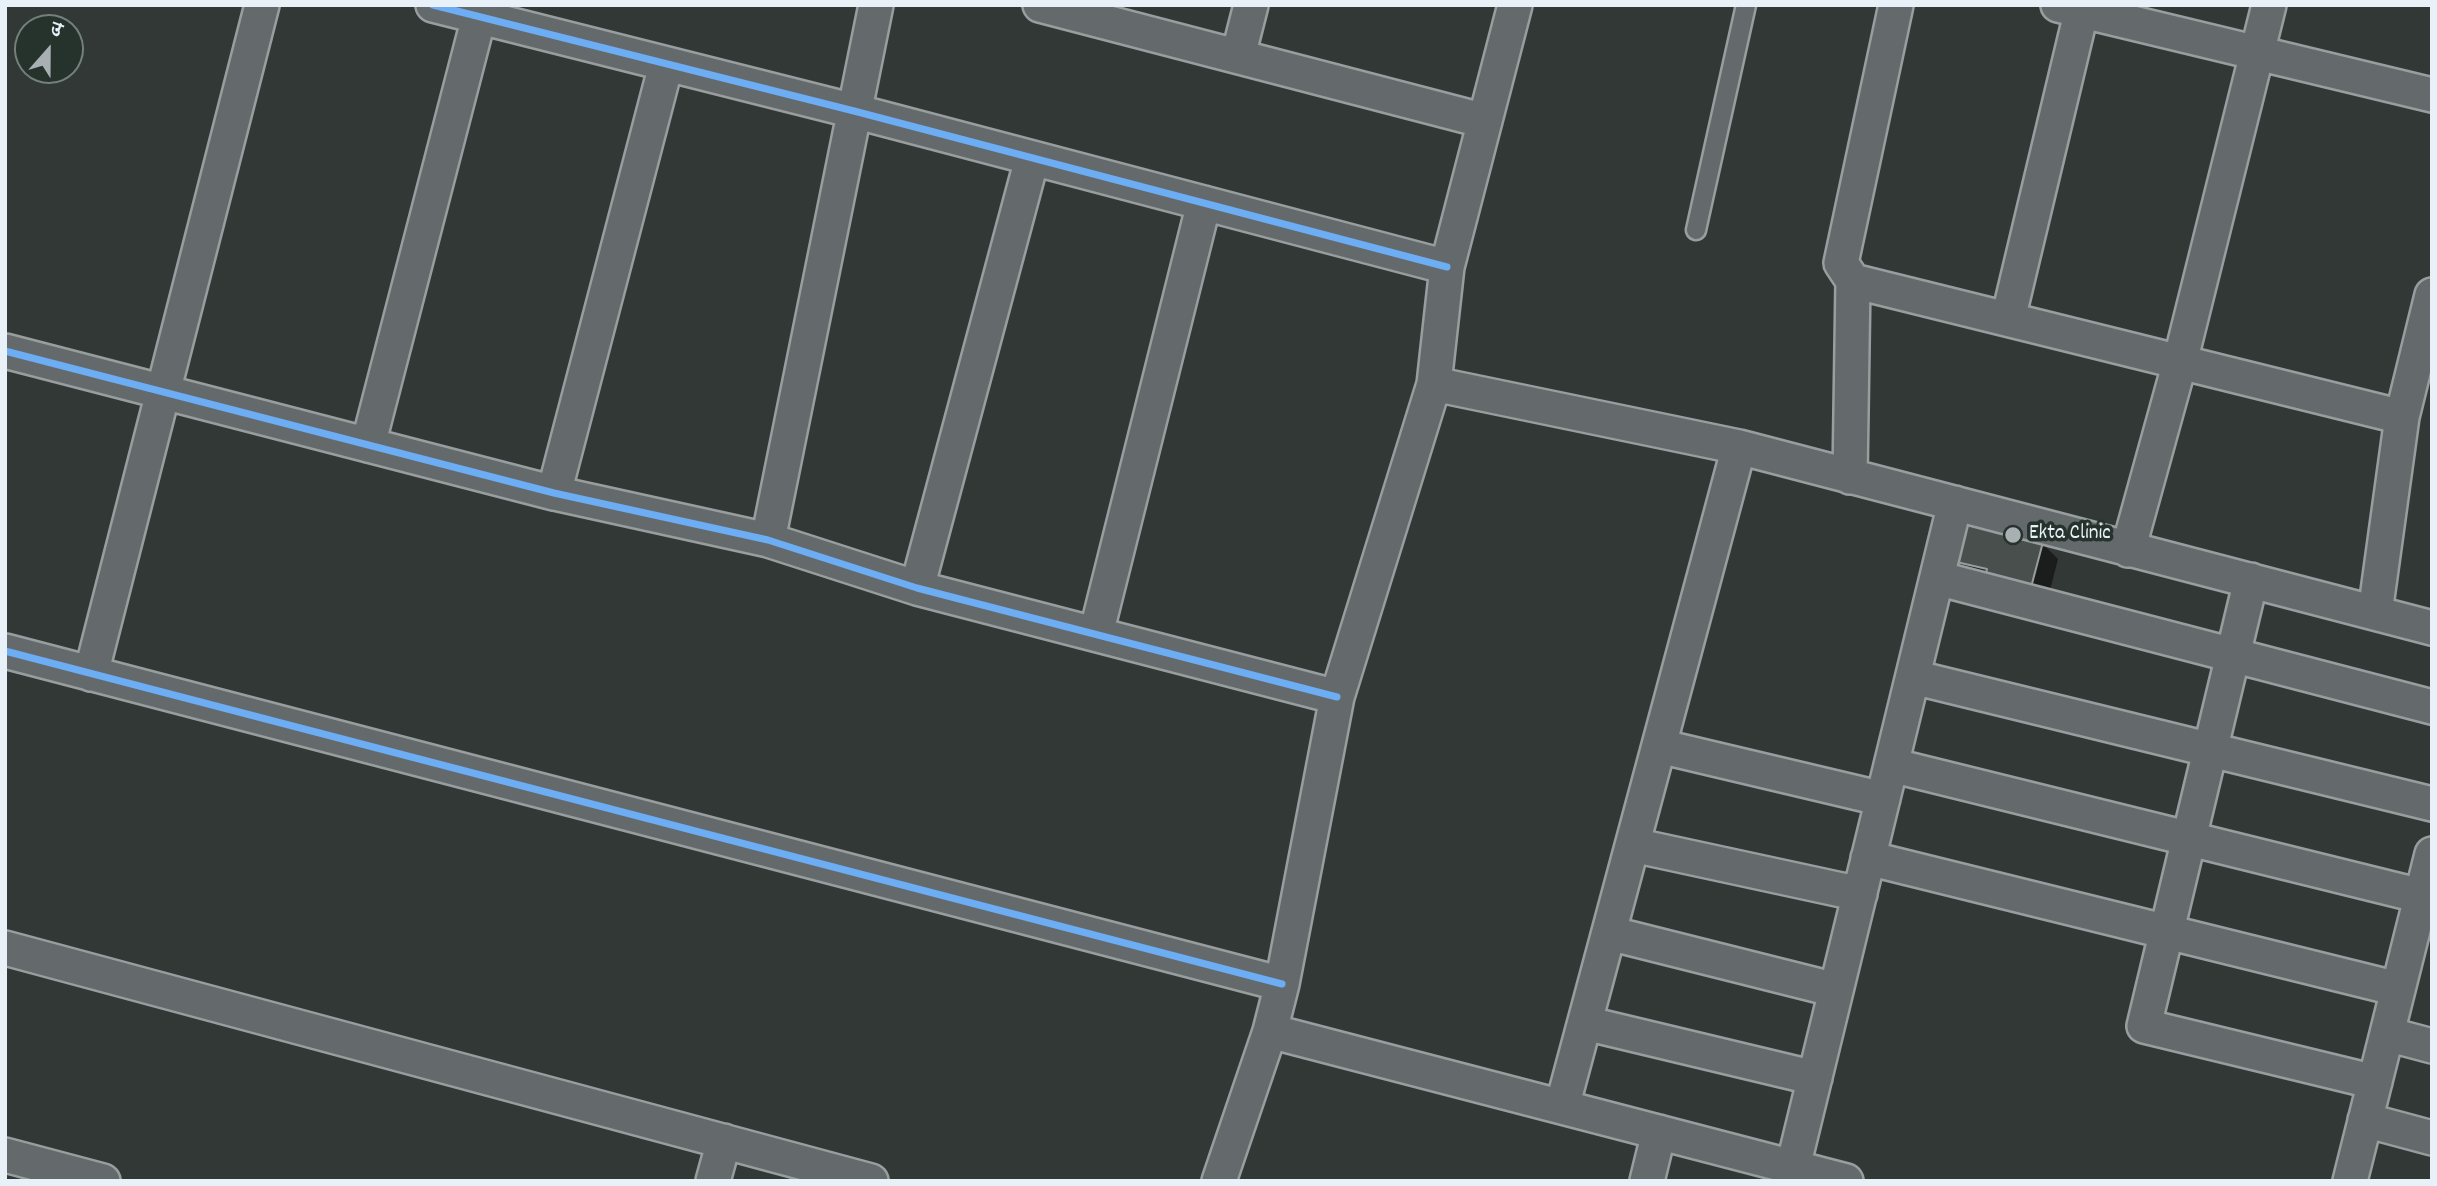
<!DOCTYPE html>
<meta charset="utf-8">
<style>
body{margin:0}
#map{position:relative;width:2437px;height:1186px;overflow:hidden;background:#313835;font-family:Dekko,"Playpen Sans Deva",sans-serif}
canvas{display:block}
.frame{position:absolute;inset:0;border:7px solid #e8f1f8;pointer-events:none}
.north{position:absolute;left:14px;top:14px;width:70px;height:70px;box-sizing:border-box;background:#26332d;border:2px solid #747f7e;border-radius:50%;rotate:21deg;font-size:19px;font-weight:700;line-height:28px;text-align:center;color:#e8f1f8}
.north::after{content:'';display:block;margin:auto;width:24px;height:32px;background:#a8b0b4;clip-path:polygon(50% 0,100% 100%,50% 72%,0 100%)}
</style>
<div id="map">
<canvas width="2437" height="1186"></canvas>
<div class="frame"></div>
<div class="north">उ</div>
</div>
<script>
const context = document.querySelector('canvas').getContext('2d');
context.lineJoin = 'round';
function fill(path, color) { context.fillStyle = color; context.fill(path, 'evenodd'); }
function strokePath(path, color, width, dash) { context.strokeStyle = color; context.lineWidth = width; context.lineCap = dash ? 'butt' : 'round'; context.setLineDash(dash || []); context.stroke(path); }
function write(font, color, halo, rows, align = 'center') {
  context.font = font + ' Dekko,sans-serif'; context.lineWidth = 7; context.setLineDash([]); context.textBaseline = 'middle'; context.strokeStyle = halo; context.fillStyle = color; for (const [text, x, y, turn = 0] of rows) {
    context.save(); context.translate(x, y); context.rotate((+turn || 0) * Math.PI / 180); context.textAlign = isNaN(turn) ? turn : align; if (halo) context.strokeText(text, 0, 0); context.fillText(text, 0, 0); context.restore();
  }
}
const shadow = new Path2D(`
 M2042,543l16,16 -13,51 -75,-34 -16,-16z`);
const building = new Path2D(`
 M1963,521l80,21 -14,53 -46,-12 4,-14 -35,-8z`);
const lane = new Path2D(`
 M1696,230l50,-225`);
const street = new Path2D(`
 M433,5l421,106 593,156
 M1040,5l445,116
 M2058,5l374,90
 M1238,56l13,-51
 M1853,281l549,136
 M2008,319l75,-314
 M5,351l549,142 214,47 149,48 420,109
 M1434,384l305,63 693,181
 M368,445l111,-428
 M1850,477l3,-196 -12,-18 55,-258
 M554,493l112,-428
 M768,540l108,-535
 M2128,550l52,-188 89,-357
 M1937,578l495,129
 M2251,580l-107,446 231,56
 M917,588l115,-429
 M2375,613l27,-196 30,-122
 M1096,634l108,-431
 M5,651l1277,333
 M91,674l171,-669
 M1913,677l519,127
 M1659,746l224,53
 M1891,765l530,131
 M1633,845l227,49
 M1868,858l530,131
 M1609,933l227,57
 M5,948l866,233
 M1585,1023l230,55
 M1270,1031l576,150
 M2387,1034l45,12
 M1562,1107l177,-660
 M2365,1120l67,18
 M5,1155l98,26
 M1793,1167l162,-664
 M713,1181l11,-40
 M1219,1181l51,-150 12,-47 55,-287 97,-313 13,-117 68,-262
 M1647,1181l12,-49
 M2350,1181l82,-327`);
const cycleway = new Path2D(`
 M433,5l421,106 593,156
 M5,351l549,142 214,47 149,48 420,109
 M5,651l1277,333`);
const markers = [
 [2013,535,9,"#a8b0b4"]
];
const poiNames = [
 ["Ekta Clinic",2029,535]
];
fill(shadow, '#0007');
fill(building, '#494f4d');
strokePath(building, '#989d9e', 2);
strokePath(lane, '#989d9e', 23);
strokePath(street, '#989d9e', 38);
strokePath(lane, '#646a6b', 18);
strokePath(street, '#646a6b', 33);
strokePath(cycleway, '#6dadf4', 7);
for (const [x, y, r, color] of markers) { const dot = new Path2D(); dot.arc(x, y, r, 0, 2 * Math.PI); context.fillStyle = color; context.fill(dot); strokePath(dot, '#26332d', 2.5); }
write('21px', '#e8f1f8', '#26332d', poiNames, 'left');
</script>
